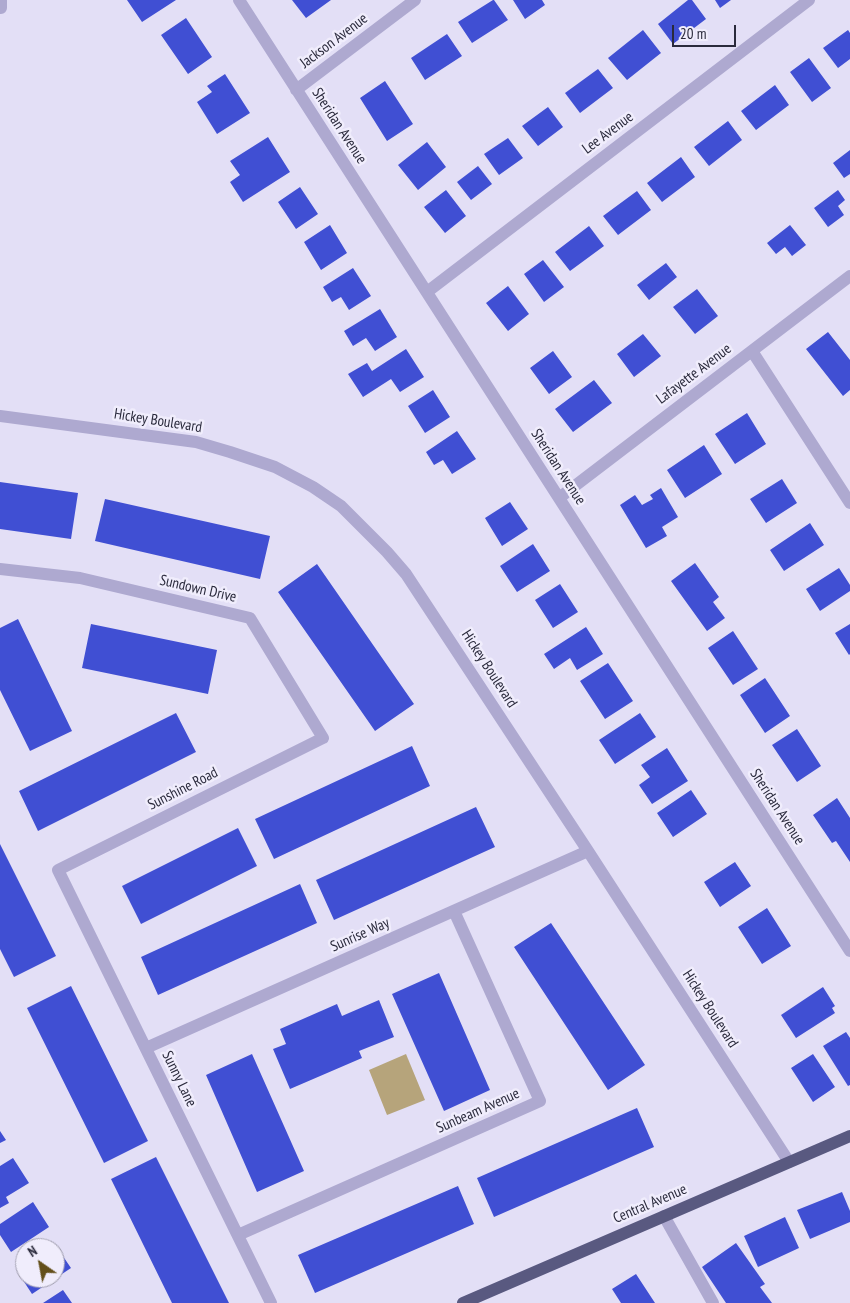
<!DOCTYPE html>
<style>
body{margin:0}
#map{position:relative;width:850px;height:1303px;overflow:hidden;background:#e3dff6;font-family:"PT Sans Narrow",sans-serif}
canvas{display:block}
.north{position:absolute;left:15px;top:1238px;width:50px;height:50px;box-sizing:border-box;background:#f0edfc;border:1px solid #a19faf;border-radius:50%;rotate:327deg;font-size:14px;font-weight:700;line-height:20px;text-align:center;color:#2a2a3c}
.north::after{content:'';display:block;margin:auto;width:18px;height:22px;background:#634f1a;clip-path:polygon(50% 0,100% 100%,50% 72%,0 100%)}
.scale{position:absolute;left:672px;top:25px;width:64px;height:22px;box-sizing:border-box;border:2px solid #2a2a3c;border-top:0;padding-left:6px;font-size:15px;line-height:18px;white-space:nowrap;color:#2a2a3c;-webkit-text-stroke:4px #f0edfc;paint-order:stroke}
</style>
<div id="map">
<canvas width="850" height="1303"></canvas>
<div class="north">N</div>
<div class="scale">20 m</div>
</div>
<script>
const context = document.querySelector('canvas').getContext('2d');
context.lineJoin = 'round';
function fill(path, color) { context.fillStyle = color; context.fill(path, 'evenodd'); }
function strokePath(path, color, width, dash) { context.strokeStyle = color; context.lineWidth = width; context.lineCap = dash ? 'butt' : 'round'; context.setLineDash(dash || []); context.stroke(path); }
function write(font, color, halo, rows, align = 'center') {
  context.font = font + ' "PT Sans Narrow",sans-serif'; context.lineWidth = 5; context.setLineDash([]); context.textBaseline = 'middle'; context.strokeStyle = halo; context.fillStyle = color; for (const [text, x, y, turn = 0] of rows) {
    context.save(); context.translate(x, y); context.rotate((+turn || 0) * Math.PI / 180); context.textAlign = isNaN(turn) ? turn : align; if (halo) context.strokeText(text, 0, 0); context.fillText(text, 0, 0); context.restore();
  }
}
const water = new Path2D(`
 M406,1054l19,46 -38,15 -18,-45z`);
const building = new Path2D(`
 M127,0h49l-34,22z
 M292,0h39l-25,18z
 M493,0h1l14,20 -36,23 -14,-21z
 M513,0h29l3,5 -20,14z
 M688,0h4l14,19 -33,25 -15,-20z
 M715,0h16l-11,8z
 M186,18l26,39 -24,17 -27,-39z
 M643,30l18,23 -34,27 -19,-22z
 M848,30l2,3v26l-12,9 -15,-20z
 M447,34l15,22 -37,24 -14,-22z
 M809,58l22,30 -19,14 -22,-30z
 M598,69l15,19 -33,25 -15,-20z
 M225,74l25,39 -33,21 -20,-32 15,-10 -5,-6z
 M385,81l28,43 -26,17 -27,-43z
 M775,85l14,20 -33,25 -15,-19z
 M548,107l15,20 -25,19 -16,-20z
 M728,121l14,19 -33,26 -15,-19z
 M268,137l22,35 -47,30 -13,-20 10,-7 -10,-14z
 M508,138l15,20 -24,17 -15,-21z
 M427,142l19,25 -28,23 -20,-25z
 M850,150v24l-6,4 -11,-15z
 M681,157l14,20 -33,25 -15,-19z
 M478,166l14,18 -21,16 -14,-18z
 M300,187l18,27 -22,15 -18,-27z
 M446,190l20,26 -21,17 -21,-26z
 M838,190l7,10 -7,6 6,9 -16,12 -14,-19z
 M637,191l14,19 -33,25 -15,-19z
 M330,225l17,28 -26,17 -17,-28z
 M790,225l16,20 -14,11 -7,-9 -9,7 -9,-11z
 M589,226l15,20 -34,25 -15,-19z
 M543,260l21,27 -20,15 -20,-28z
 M666,263l11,14 -28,23 -12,-15z
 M353,268l18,28 -22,14 -8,-13 -9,5 -9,-15z
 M508,286l21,28 -21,17 -22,-28z
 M697,289l21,27 -23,18 -22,-27z
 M380,309l17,28 -22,14 -9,-13 -13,8 -9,-15z
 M828,332l22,28v30l-7,6 -37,-47z
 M643,334l18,22 -27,21 -17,-23z
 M406,349l18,28 -24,15 -9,-13 -28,18 -15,-23 19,-11 5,8z
 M553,351l19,26 -23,17 -19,-26z
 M594,380l18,23 -39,29 -18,-23z
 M433,390l17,27 -25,16 -17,-27z
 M747,413l19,31 -31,20 -20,-30z
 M457,431l19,28 -24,15 -9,-14 -9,5 -8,-13z
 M704,445l18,29 -37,24 -18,-28z
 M782,479l15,24 -31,20 -16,-24z
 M0,482l78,11 -7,46 -71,-10z
 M661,488l17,29 -16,10 5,9 -21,12 -26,-43 15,-10 7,10 11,-6 -3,-4z
 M105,499l165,37 -10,43 -165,-38z
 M510,502l18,27 -26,17 -17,-28z
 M810,523l14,22 -40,26 -14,-21z
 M533,544l17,27 -33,21 -17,-26z
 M695,563l24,34 -6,5 12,16 -18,13 -36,-50z
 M317,564l97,140 -39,27 -97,-139z
 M839,568l11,17v6l-30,20 -14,-22z
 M560,584l18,28 -25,16 -18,-28z
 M18,619l54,112 -42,20 -30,-61v-62z
 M91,624l126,26 -9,44 -126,-26z
 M850,624v30l-1,1 -14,-22z
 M586,627l17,27 -26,16 -7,-12 -16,11 -10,-15z
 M733,631l25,38 -25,16 -25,-37z
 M608,663l25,38 -28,18 -25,-38z
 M765,678l25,38 -25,17 -25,-38z
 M176,713l20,39 -158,79 -19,-40z
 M640,713l16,24 -41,27 -16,-24z
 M797,729l24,37 -24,16 -25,-37z
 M412,746l18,40 -156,73 -19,-40z
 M667,748l21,33 -36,23 -13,-19 11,-8 -9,-12z
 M691,790l16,24 -34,23 -16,-24z
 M837,798l13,20v44l-14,-21 -4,2 -19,-28z
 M476,807l19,40 -161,73 -18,-40z
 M238,828l19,38 -116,58 -19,-38z
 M0,844l56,112 -42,21 -14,-28z
 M735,862l16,24 -31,21 -16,-25z
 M300,884l17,39 -159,72 -17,-38z
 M767,908l24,38 -29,18 -24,-37z
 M551,923l94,142 -37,25 -94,-143z
 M439,973l51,117 -46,21 -52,-117z
 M71,986l77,155 -44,22 -77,-155z
 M823,987l12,19 -3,2 3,5 -39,25 -15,-23z
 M379,1000l15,37 -35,14 3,7 -72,31 -17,-40 13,-5 -6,-15 57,-25 5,12z
 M846,1032l4,6v47l-2,1 -25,-40z
 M252,1054l52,117 -47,21 -51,-117z
 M813,1054l22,33 -22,15 -22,-34z
 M637,1108l17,39 -160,70 -17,-39z
 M0,1131l6,9 -6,3z
 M156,1157l73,146h-57l-61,-124z
 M13,1158l16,25 -23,14 3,6 -9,5v-42z
 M458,1186l16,38 -159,69 -17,-38z
 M842,1192l8,19v11l-40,17 -13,-29z
 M33,1202l16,25 -38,25 -11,-17v-11z
 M785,1217l14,31 -41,19 -14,-31z
 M736,1243l29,41 -5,3 12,16h-46l-24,-36z
 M56,1246l15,22 -39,26 -15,-23 8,-5v12h30v-30h-2z
 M636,1274l19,29h-34l-9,-14z
 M63,1290l9,13h-29z`);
const minor = new Path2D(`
 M239,0l611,951
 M1,8v-8
 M296,90l119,-90
 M427,292l382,-292
 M752,351l98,152
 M0,416l196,26 34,10 45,15 38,20 28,19 46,46 19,22 182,277 201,311
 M559,498l291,-222
 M0,569l80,9 170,40 73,120 -265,132 213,433
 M146,1048l442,-197
 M664,1216l49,87
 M238,1235l302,-134 -86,-190`);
const major = new Path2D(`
 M463,1303l387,-167`);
const streetNames = [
 ["Jackson Avenue",334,41,-37],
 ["Sheridan Avenue",339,126,57],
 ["Lee Avenue",608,133,-37],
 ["Lafayette Avenue",694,374,-37],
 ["Hickey Boulevard",158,421,9],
 ["Sheridan Avenue",558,467,57],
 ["Sundown Drive",198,589,13],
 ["Hickey Boulevard",489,669,57],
 ["Sunshine Road",183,789,-27],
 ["Sheridan Avenue",777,807,57],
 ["Sunrise Way",360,935,-24],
 ["Hickey Boulevard",710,1009,57],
 ["Sunny Lane",179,1079,64],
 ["Sunbeam Avenue",478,1111,-24],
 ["Central Avenue",650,1204,-23]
];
fill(water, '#b6a47b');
fill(building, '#404fd3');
strokePath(minor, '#aea9d0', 12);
strokePath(major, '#595980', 12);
write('15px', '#2a2a3c', '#f0edfc', streetNames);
</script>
